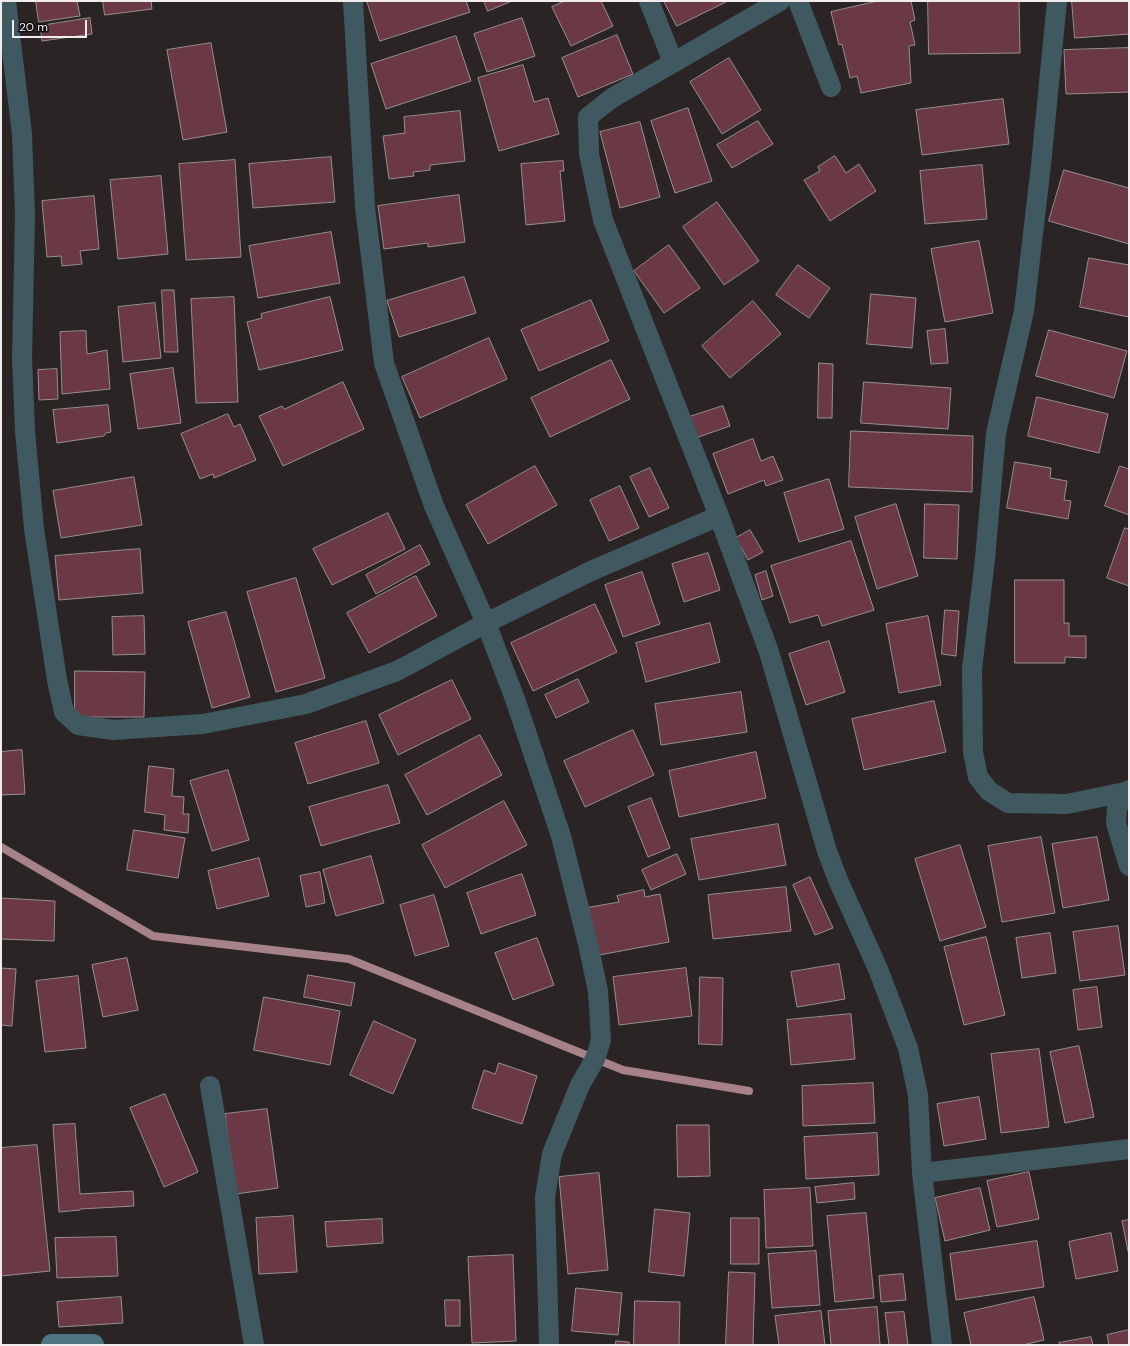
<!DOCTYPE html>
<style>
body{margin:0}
#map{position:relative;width:1130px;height:1346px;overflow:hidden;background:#2a2425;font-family:"DM Sans",sans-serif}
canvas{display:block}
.frame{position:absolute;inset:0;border:2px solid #f0ecec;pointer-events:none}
.scale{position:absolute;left:12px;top:20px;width:75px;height:18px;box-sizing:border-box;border:2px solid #f0ecec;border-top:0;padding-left:5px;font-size:12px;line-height:14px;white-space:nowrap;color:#f0ecec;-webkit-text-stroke:3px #110e0e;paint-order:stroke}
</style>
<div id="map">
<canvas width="1130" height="1346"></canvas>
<div class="frame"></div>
<div class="scale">20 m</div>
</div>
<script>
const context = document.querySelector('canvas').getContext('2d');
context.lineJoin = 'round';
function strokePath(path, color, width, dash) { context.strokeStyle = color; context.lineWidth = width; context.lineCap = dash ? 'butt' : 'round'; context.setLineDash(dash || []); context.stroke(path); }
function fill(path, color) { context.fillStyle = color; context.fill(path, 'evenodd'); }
const stream = new Path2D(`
 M1,847l152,89 196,23 274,111 126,21`);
const building = new Path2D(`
 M36,1h41l3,15 -41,6z
 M103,1h48l1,8 -47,6z
 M367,1h99l4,11 -90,29z
 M484,1h28l-24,10z
 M565,1h36l12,25 -42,20 -19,-39z
 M664,1h64l-51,25z
 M878,1h33l4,19 -5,2 5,23 -6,1 2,37 -50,10 -4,-17 -7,2 -8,-34 -3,1 -8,-33z
 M928,1h91l1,52 -91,1z
 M1072,1h57v33l-54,4z
 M90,18l2,16 -50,7 -2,-15z
 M522,18l13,38 -48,16 -13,-38z
 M617,35l16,39 -55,23 -16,-39z
 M456,36l15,45 -85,28 -15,-45z
 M211,43l16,89 -44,8 -16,-90z
 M1129,48v44l-63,2 -2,-44z
 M729,58l32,52 -39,24 -32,-52z
 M523,65l11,37 14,-4 11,36 -60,17 -21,-73z
 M1003,99l6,45 -87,11 -6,-45z
 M688,108l24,73 -37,12 -24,-72z
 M460,111l5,50 -35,4v5l-17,2 1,4 -25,3 -6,-43 22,-3 -1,-16z
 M758,121l15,23 -41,24 -15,-23z
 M640,122l20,75 -40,11 -20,-76z
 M835,156l11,17 13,-9 17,27 -46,30 -26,-41 16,-9 -2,-4z
 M331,157l4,45 -82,6 -4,-44z
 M235,160l6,97 -55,3 -7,-96z
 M563,161l1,10h-4l5,50 -39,4 -5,-61z
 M982,165l5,54 -62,5 -5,-53z
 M1064,170l65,18v56l-80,-23z
 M161,176l7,78 -50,5 -8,-79z
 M459,195l6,47 -37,5v-4l-44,6 -6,-43z
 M94,196l5,53 -19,2 2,13 -20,2 -1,-10 -14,1 -5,-56z
 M717,202l42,59 -35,24 -41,-58z
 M331,232l9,51 -82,15 -9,-52z
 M979,241l14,72 -48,9 -14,-73z
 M669,245l31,43 -36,25 -30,-42z
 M1089,258l40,7v52l-49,-10z
 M798,265l32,23 -21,30 -33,-23z
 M464,277l12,36 -77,24 -12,-36z
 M162,290h12l4,62h-13z
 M871,294l45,4 -4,50 -45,-4z
 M234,297l4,105 -42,1 -5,-104z
 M330,297l13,53 -84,20 -12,-48 15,-4 -1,-4z
 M591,300l18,41 -70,30 -18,-41z
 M753,301l28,33 -51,44 -28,-32z
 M155,303l6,55 -38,4 -5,-55z
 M945,329l3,34 -17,1 -4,-33z
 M1049,330l78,21 -13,47 -78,-22z
 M86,331l1,23 20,-4 3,39 -48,5 -2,-62z
 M489,338l18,41 -87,39 -18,-41z
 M611,360l19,39 -80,38 -19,-39z
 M819,363l14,1 -1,54h-14z
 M173,368l8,55 -43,6 -8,-55z
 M57,369l1,30 -19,1 -1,-30z
 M343,382l21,47 -81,37 -24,-50 23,-10 2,3z
 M864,382l87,6 -3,41 -87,-6z
 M1037,397l71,17 -9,39 -71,-17z
 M108,405l3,27 -5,1 -2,3 -47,7 -4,-33z
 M723,406l7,20 -43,15 -7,-21z
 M228,414l6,13 6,-3 16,36 -42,18 -1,-4 -13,5 -19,-45z
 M851,431l122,5 -1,56 -123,-5z
 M753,439l8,22 12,-5 10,24 -17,6 -2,-6 -36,14 -15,-40z
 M1015,462l36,6 -1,10 17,3 -3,19 7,1 -3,18 -61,-11z
 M535,466l22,39 -69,39 -22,-39z
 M1120,466l9,3v46l-24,-9z
 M650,468l19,40 -20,9 -19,-40z
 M134,477l8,48 -81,13 -8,-47z
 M829,479l15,50 -45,13 -15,-49z
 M620,486l19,42 -30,13 -19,-41z
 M896,504l22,72 -41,13 -22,-72z
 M925,504l34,1 -2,54 -33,-1z
 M388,513l17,36 -73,36 -19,-36z
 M1125,528l4,1v57l-22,-8z
 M750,530l13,22 -15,8 -12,-22z
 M851,541l23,69 -52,16 -4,-11 -28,8 -19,-57z
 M420,545l10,19 -54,30 -10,-19z
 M140,549l3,44 -84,7 -4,-44z
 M708,553l12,37 -36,12 -12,-38z
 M766,571l7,25 -11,4 -7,-25z
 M642,572l18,52 -37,13 -18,-52z
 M416,576l21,40 -68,37 -22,-40z
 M296,578l29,100 -49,14 -29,-100z
 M1015,580h49v43h5v13h17v22l-21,-1v6h-50z
 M595,604l22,48 -84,39 -22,-48z
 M945,610l14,1 -3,45 -14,-2z
 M226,612l24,85 -38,11 -24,-86z
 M144,616l1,38 -32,1 -1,-38z
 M928,616l13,69 -42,8 -13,-69z
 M710,623l10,39 -74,20 -10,-39z
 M829,641l16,51 -39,13 -17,-51z
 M75,671l70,1 -1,45h-69z
 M578,679l11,23 -33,16 -11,-23z
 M452,680l19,39 -73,36 -19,-40z
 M741,692l6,40 -86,13 -6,-41z
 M934,701l12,51 -82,18 -12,-51z
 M366,721l13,42 -71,21 -13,-41z
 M633,730l21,45 -69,32 -21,-46z
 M480,735l22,40 -75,40 -22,-40z
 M22,750l3,44 -24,1v-43z
 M756,752l10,46 -87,19 -10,-46z
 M149,766l25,3 -2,27 12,1 -1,17h6l-1,19 -24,-3 1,-15 -20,-3z
 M228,770l21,70 -37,11 -22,-70z
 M388,785l12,38 -79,23 -12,-39z
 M651,798l19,50 -22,9 -20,-50z
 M504,801l23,44 -82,43 -23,-43z
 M778,824l8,41 -87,15 -8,-41z
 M134,830l51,8 -7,40 -51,-8z
 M1041,837l14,76 -53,9 -14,-76z
 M1097,837l12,63 -46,8 -11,-64z
 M960,845l26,82 -46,14 -25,-82z
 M677,854l9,20 -35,16 -9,-20z
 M371,856l13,47 -48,13 -13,-46z
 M259,858l10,38 -52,13 -9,-38z
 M320,872l5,31 -19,4 -6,-31z
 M522,874l14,41 -55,19 -14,-41z
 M810,877l23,51 -18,7 -22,-50z
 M786,887l5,44 -78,8 -5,-44z
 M644,890l1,7 15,-3 9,48 -75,14 -9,-48 34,-6 -2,-6z
 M434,895l15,51 -34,10 -15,-51z
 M1,898l54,3 -1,40 -53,-2z
 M1118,926l7,49 -45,6 -7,-49z
 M1050,933l6,40 -34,5 -6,-40z
 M986,937l19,78 -41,10 -20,-78z
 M537,938l17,47 -41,15 -18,-47z
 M127,958l11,52 -35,7 -11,-52z
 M839,964l6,35 -48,8 -6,-35z
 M1,968l15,1 -4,57 -11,-1z
 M686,968l6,48 -73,9 -6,-48z
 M308,975l47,8 -4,23 -47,-9z
 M78,976l8,72 -41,4 -9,-71z
 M700,977l23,1 -1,67 -23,-1z
 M1097,987l5,40 -24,3 -5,-40z
 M264,997l76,14 -10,54 -76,-15z
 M851,1014l4,45 -64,6 -4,-45z
 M374,1021l42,19 -23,54 -43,-19z
 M1079,1046l15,71 -29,6 -15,-71z
 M1039,1049l10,78 -48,6 -10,-79z
 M499,1063l38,13 -15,48 -50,-16 12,-38 11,4z
 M873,1083l2,40 -72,3 -1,-40z
 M165,1094l33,78 -34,15 -34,-79z
 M979,1097l7,42 -42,7 -7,-42z
 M267,1109l11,79 -42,6 -11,-80z
 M75,1124l5,70 53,-3 1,15 -54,3v1l-21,2 -6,-87z
 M677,1125h32l1,51 -32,1z
 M877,1133l2,42 -73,4 -2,-42z
 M37,1145l13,126 -49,5v-128z
 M1029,1172l10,47 -42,8 -10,-46z
 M599,1173l9,97 -40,4 -9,-97z
 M854,1183l1,16 -38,4 -2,-16z
 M810,1188l3,58 -47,2 -2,-58z
 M980,1188l10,42 -45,11 -10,-43z
 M655,1209l35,4 -6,63 -35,-4z
 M866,1213l8,85 -39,4 -8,-86z
 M293,1216l4,56 -38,2 -3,-56z
 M731,1218h28v46h-28z
 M382,1219l1,24 -56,4 -2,-25z
 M1129,1220v36l-7,-35z
 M1111,1233l7,38 -42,8 -7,-37z
 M116,1237l2,39 -61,2 -2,-40z
 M1037,1241l7,46 -88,13 -6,-46z
 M816,1251l4,54 -48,3 -4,-54z
 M513,1255l3,86 -44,2 -4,-86z
 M729,1272l26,1 -2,72h-27z
 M903,1274l3,26 -25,2 -2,-26z
 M576,1288l46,5 -4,42 -46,-4z
 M121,1297l2,26 -64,4 -2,-25z
 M1034,1297l10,43 -21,5h-52l-7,-32z
 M445,1300h15v26h-14z
 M635,1301l45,1 -1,43h-45z
 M877,1307l3,38h-49l-3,-34z
 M821,1311l4,34h-46l-4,-29z
 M904,1312l4,33h-19l-4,-32z
 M1129,1330v15h-20l-2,-10z
 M1091,1337l2,8h-33l-1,-2z
 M616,1341l13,1v3h-13z`);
const street = new Path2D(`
 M6,1l16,133 3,81 -3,143 3,73 9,98 23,151 7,32 14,13 35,5 90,-6 103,-20 91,-33 89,-48 105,-52 128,-55
 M353,1l12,206 19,156 50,143 52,117 29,76 46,137 27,108 10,47 3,49 -6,19 -15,26 -28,69 -7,43 4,148
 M649,1l24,61
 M780,1l-168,97 -24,19 1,37 14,66 116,296 50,136 58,199 11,29 40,89 30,79 10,47 4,78 20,172
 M798,1l33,86
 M1057,1l-16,164 -17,146 -28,122 -11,126 -13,110 1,83 5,25 11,14 19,12 59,1 58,-12 4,-2
 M1125,792l-8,17 -1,14 13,43
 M210,1086l44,259
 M922,1173l207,-24`);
const secondary = new Path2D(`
 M52,1345h41`);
strokePath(stream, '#a78289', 8);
fill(building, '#6b3945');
strokePath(building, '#978f90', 1);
strokePath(street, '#405960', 20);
strokePath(secondary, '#4d7681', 22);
</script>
